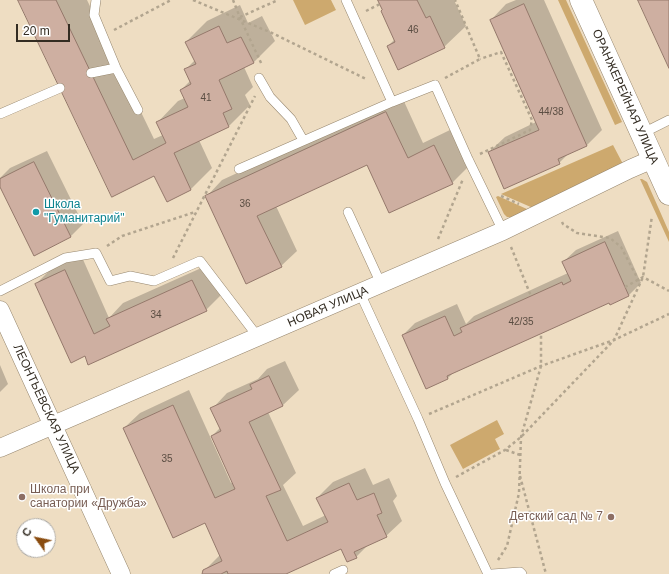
<!DOCTYPE html>
<meta charset="utf-8">
<style>
body{margin:0}
#map{position:relative;width:669px;height:574px;overflow:hidden;background:#eeddc2;font-family:Arial,sans-serif}
canvas{display:block}
.north{position:absolute;left:16px;top:518px;width:40px;height:40px;box-sizing:border-box;background:#fff;border:1px solid #adaba7;border-radius:50%;rotate:303deg;font-size:11px;font-weight:700;line-height:16px;text-align:center;color:#332c22}
.north::after{content:'';display:block;margin:auto;width:14px;height:18px;background:#8a4c0f;clip-path:polygon(50% 0,100% 100%,50% 72%,0 100%)}
.scale{position:absolute;left:16px;top:24px;width:54px;height:18px;box-sizing:border-box;border:2px solid #332c22;border-top:0;padding-left:5px;font-size:12px;line-height:14px;white-space:nowrap;color:#332c22;-webkit-text-stroke:3px #fff;paint-order:stroke}
</style>
<div id="map">
<canvas width="669" height="574"></canvas>
<div class="north">С</div>
<div class="scale">20 m</div>
</div>
<script>
const context = document.querySelector('canvas').getContext('2d');
context.lineJoin = 'round';
function fill(path, color) { context.fillStyle = color; context.fill(path, 'evenodd'); }
function strokePath(path, color, width, dash) { context.strokeStyle = color; context.lineWidth = width; context.lineCap = dash ? 'butt' : 'round'; context.setLineDash(dash || []); context.stroke(path); }
function write(font, color, halo, rows, align = 'center') {
  context.font = font + ' Arial,sans-serif'; context.lineWidth = 3; context.setLineDash([]); context.textBaseline = 'middle'; context.strokeStyle = halo; context.fillStyle = color; for (const [text, x, y, turn = 0] of rows) {
    context.save(); context.translate(x, y); context.rotate((+turn || 0) * Math.PI / 180); context.textAlign = isNaN(turn) ? turn : align; if (halo) context.strokeText(text, 0, 0); context.fillText(text, 0, 0); context.restore();
  }
}
const green = new Path2D(`
 M293,0h38l5,10 -31,15z
 M558,0h8l56,122 -7,3z
 M613,145l10,19 -90,44 -32,-14z
 M640,179h2l5,3 22,50v10z
 M498,196l31,14 -16,7h-6l-3,-3 -8,-17z
 M497,420l7,14 -9,5 5,10 -37,20 -13,-24z`);
const shadow = new Path2D(`
 M19,0h68l67,139 9,-4 -6,-12 21,-22 7,-3 -4,-8 10,-10 -6,-10 10,-10 -9,-18 21,-21 33,-16 8,18 14,-7 13,25 -22,22 -9,4 9,20 -8,8 5,10 -21,21 -30,14 13,28 -21,21 -24,12 -12,-26 -42,20z
 M379,0h75l12,26 -22,21 -56,-1 7,-7z
 M516,0h28l58,130 -15,15 -18,8 -10,10 -70,-11 16,-15 31,-15 -45,-102 15,-16z
 M402,97l21,46 27,-13 18,37 -16,16 -85,-20 -91,43 21,45 -16,15 -74,-70 15,-16z
 M47,151l36,73 -13,13 -70,-52v-7l10,-10z
 M618,231l23,52 -12,12 -18,9 -1,-3 -155,70 -7,7 -45,-43 12,-12 42,-19 9,20 8,-8 94,-43 -5,-11 13,-12z
 M81,255l28,63 14,-15 85,-38 14,29 -16,16 -121,45 -49,-71 16,-16z
 M285,361l14,29 -16,15 -15,7 28,61 -13,12 20,41 23,-11 -9,-17 16,-16 32,-14 8,17 16,-7 8,18 -4,5 9,20 -16,15 -17,8 -13,13 -14,-9 -58,26h-81l1,-3 16,-16 -15,-33 -81,-94 16,-15 49,-23 42,93 2,-1 -21,-46 9,-9 -9,-18 15,-16 31,-14 9,-10z
 M0,365l8,19 -8,8z`);
const building = new Path2D(`
 M18,0h38l77,160 33,-17 -10,-21 32,-15 -8,-17 11,-6 -7,-15 12,-5 -11,-22 34,-16 8,17 14,-6 13,26 -35,17 13,29 -9,4 6,14 -55,26 17,37 -24,12 -13,-26 -42,21z
 M378,0h39l9,18 4,-2 15,32 -47,22 -11,-24 8,-4 -14,-31 1,-1z
 M638,0h31v68z
 M524,4l63,142 -29,13 2,5 -56,25 -16,-37 51,-22 -49,-110z
 M386,112l22,46 26,-13 19,39 -64,29 -22,-48 -110,51 25,51 -36,17 -41,-88z
 M34,162l37,75 -37,19 -34,-69v-8z
 M605,242l24,54 -19,9 -1,-2 -162,73 1,3 -22,10 -24,-54 43,-19 9,20 8,-4 -2,-4 102,-46 1,3 8,-4 -9,-19z
 M65,270l29,64 16,-8 -4,-7 86,-39 15,31 -119,54 -3,-9 -14,7 -36,-79z
 M269,376l14,30 -34,16 32,68 -15,6 21,45 41,-19 -12,-24 33,-15 8,17 17,-7 8,20 -5,2 10,22 -33,15 3,6 -10,4 -6,-13 -55,25h-58l-1,-3 -6,3h-19l1,-4 2,-1 17,-8 -17,-38 -32,15 -50,-110 50,-23 42,93 20,-9 -24,-53 10,-5 -11,-23 42,-19 -2,-4z`);
const path = new Path2D(`
 M193,0l79,33 94,46
 M233,0l8,20 21,45
 M366,11l14,-7
 M240,17l38,-17
 M114,30l57,-30
 M445,78l35,-19 -25,-59
 M480,154l50,-24 2,-10 -31,-68 -21,7
 M501,196l18,8
 M562,222l1,2 14,9 33,5 11,9 19,36
 M438,239l25,-60
 M107,246l15,-10 73,-24
 M511,247l20,49
 M173,258l82,-162
 M625,287l18,-10 26,14
 M429,414l112,-48 73,-26 55,-26
 M506,450l14,5
 M520,476l26,98
 M456,477l49,-27 16,-13 93,-97 29,-63 9,-61
 M498,560l9,-14 12,-53 2,-56 20,-71v-32`);
const service = new Path2D(`
 M96,0l-2,15 22,53 22,42
 M346,0l46,102 43,-17 33,74 35,72
 M91,73l25,-5
 M259,78l11,19 21,22 12,21
 M0,114l60,-26
 M641,134l28,-14
 M239,169l153,-67
 M348,212l33,72
 M0,291l65,-33 31,-5 14,28 20,-5 24,5 46,-20 58,76
 M360,293l58,126 27,64 43,91
 M334,574l9,-4
 M492,574l28,-2 2,2`);
const minor = new Path2D(`
 M0,310l121,264
 M0,448l503,-217 127,-62 23,-10`);
const tertiary = new Path2D(`
 M581,0l88,194`);
const markers = [
 [36,212,4,"#0f9aa8"],
 [22,497,4,"#8d6e63"],
 [611,517,4,"#8d6e63"]
];
const numberNames = [
 ["46",413,30],
 ["41",206,98],
 ["44/38",551,112],
 ["36",245,204],
 ["34",156,315],
 ["42/35",521,322],
 ["35",167,459]
];
const streetNames = [
 ["ОРАНЖЕРЕЙНАЯ УЛИЦА",625,97,66],
 ["НОВАЯ УЛИЦА",328,307,-23],
 ["ЛЕОНТЬЕВСКАЯ УЛИЦА",46,409,65]
];
const cultureNames = [
 ["Школа",44,205],
 ["\"Гуманитарий\"",44,219]
];
const educationNames = [
 ["Школа при",30,490],
 ["санатории «Дружба»",30,504],
 ["Детский сад № 7",603,517,"right"]
];
fill(green, '#cda96e');
fill(shadow, '#0003');
fill(building, '#ceafa1');
strokePath(building, '#94786b', 1);
strokePath(service, '#96866e', 10);
strokePath(minor, '#96866e', 19);
strokePath(tertiary, '#96866e', 23);
strokePath(path, '#b2a58f', 2.5, [3, 3]);
strokePath(service, '#fff', 9);
strokePath(minor, '#fff', 18);
strokePath(tertiary, '#fff', 22);
for (const [x, y, r, color] of markers) { const dot = new Path2D(); dot.arc(x, y, r, 0, 2 * Math.PI); context.fillStyle = color; context.fill(dot); strokePath(dot, '#fff', 1.5); }
write('10px', '#5a4d42', null, numberNames);
write('12px', '#332c22', '#fff', streetNames);
write('12px', '#0d838f', '#fff', cultureNames, 'left');
write('12px', '#785e54', '#fff', educationNames, 'left');
</script>
